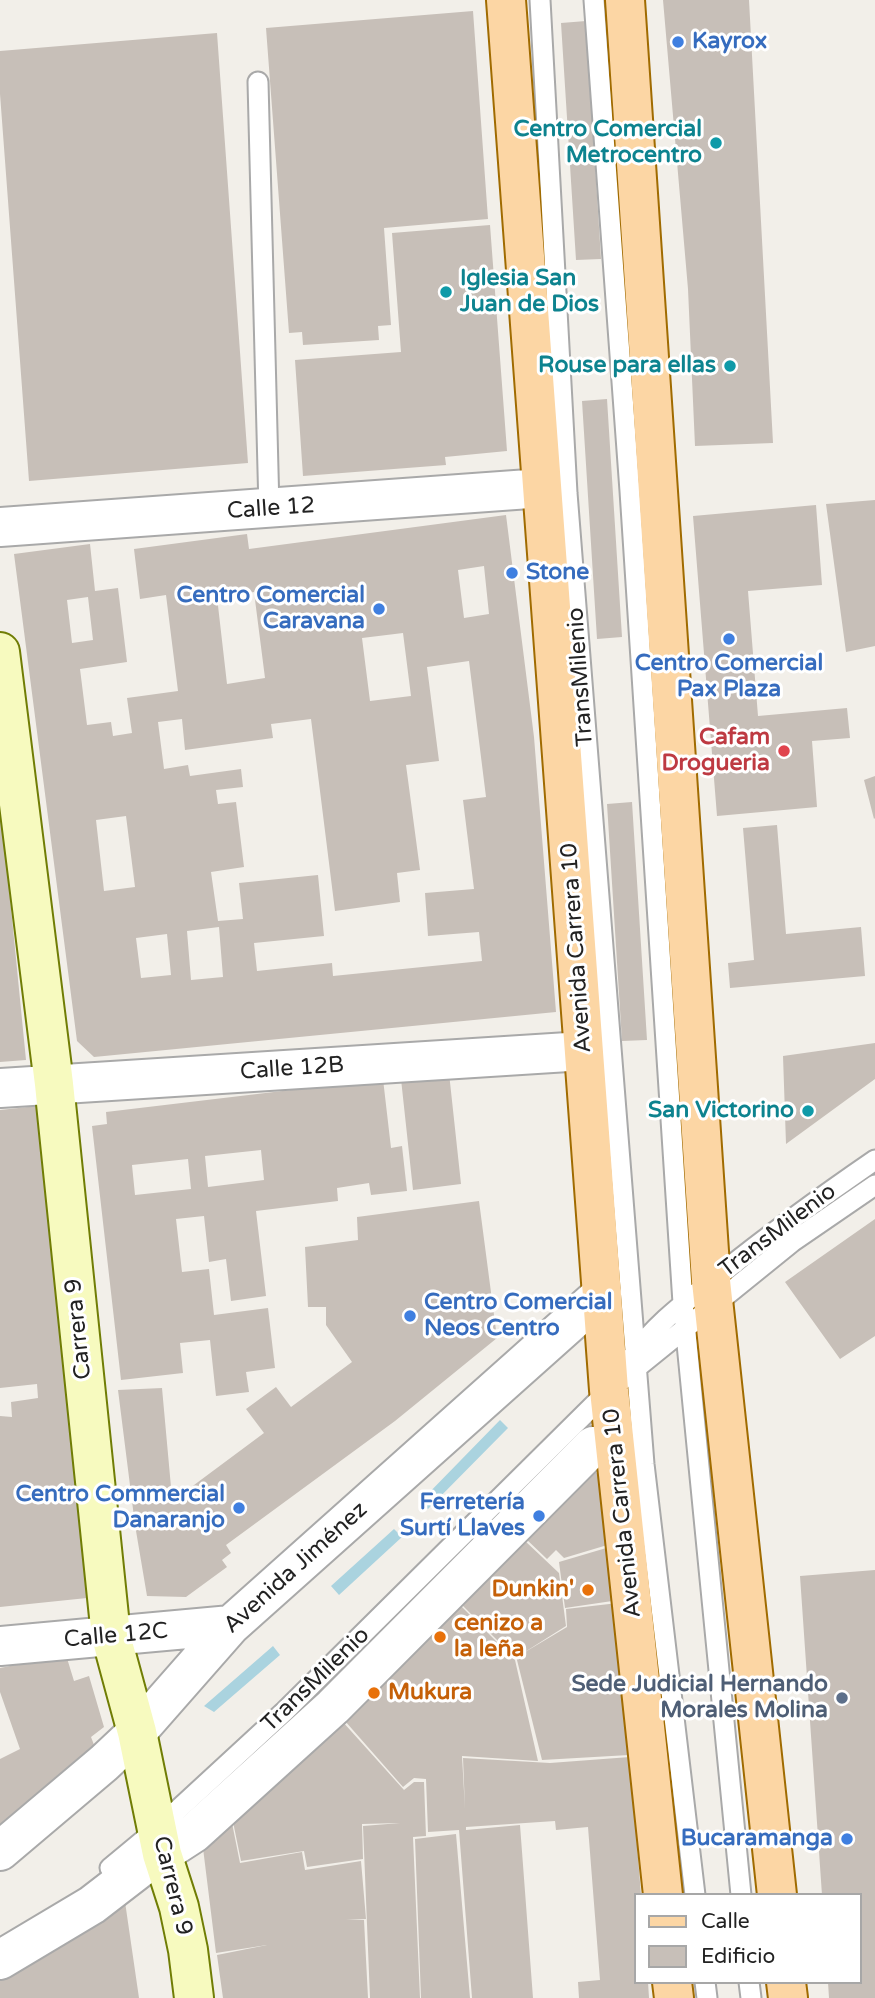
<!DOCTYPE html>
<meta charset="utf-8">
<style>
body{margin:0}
#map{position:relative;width:875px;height:1998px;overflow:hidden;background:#f2efe9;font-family:"Varela Round",sans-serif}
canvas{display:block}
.legend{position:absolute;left:634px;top:1893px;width:228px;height:91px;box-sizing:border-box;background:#fff;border:2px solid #a7a7a7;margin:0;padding:9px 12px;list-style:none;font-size:21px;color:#222}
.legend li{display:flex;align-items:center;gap:14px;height:35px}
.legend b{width:35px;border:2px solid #a7a7a7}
</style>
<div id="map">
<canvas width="875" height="1998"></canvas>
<ul class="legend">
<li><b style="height:9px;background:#fcd6a4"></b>Calle</li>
<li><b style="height:19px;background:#c7bfb8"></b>Edificio</li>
</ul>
</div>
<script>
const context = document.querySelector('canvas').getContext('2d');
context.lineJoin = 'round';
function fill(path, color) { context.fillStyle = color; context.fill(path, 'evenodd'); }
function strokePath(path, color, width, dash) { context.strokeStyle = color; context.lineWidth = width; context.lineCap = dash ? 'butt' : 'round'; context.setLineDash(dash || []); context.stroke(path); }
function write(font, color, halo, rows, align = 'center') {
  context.font = font + ' "Varela Round",sans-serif'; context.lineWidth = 6; context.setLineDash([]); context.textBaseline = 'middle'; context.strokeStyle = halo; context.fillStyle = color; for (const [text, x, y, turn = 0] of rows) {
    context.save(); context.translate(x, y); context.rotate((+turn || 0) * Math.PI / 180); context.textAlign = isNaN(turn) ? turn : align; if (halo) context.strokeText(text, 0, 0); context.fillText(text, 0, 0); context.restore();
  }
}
const water = new Path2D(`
 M500,1420l8,8 -80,81 -8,-7z
 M394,1529l8,8 -63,58 -8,-9z
 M273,1646l7,9 -66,57 -10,-6z`);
const building = new Path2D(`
 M663,0h86l24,443 -78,3 -7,-157z
 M473,11l15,208 -104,9 7,97 -13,1 1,14 -76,5 -1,-13 -13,1 -23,-305z
 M586,21l15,238 -25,1 -15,-237z
 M217,33l31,430 -219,18 -29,-387v-43z
 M490,225l17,226 -62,6 1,8 -143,11 -8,-116 106,-8 -9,-119z
 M607,399l15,238 -25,2 -15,-238z
 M875,500v146l-29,6 -20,-148z
 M816,505l6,80 -74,6 10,125 89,-8 3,30 -38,3 5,66 -100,9 -24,-300z
 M506,515l28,222 22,275 -462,45 -17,-16 -63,-487 76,-10 5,47 23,-3 9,74 -47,7 7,56 24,-3 2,14 19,-3 -5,-35 51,-7 -12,-96 -26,4 -6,-50 113,-15 2,15zM484,566l5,48 -25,4 -6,-48zM254,592l11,86 -38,6 -10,-87zM88,597l5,43 -21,3 -5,-43zM403,633l8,63 -41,5 -8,-63zM469,661l17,136 -23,3 11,89 -49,4 3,43 51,-4 3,29 -149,15 -1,-13 -75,8 -3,-28 70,-7 -6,-61 -79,8 4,36 -25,2 -7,-49 33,-5 -8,-65 -18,2 -2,-14 27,-3 -2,-18 -51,7 -2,-11 -24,4 -6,-47 24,-3 3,31 88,-12 -2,-14 40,-5 24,192 65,-9 -3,-29 23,-3 -14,-105 33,-4 -12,-94zM126,816l9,71 -31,4 -8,-71zM219,927l4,50 -32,3 -4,-49zM167,934l4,41 -30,3 -5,-40z
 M875,776v42l-1,1 -10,-39z
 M632,802l15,238 -25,1 -15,-237z
 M0,817h2l24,243 -26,2z
 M777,825l9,109 75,-7 4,49 -135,12 -2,-25 26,-3 -11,-132z
 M875,1043v36l-89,65 -3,-88z
 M449,1073l12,111 -48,6 -12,-111z
 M383,1079l8,69 11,-2 5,45 -36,4 -2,-12 -32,5 1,13 -82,10 10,85 -35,5 -5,-42 -17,3 -5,-46 -28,3 6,53 27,-3 5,46 54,-7 7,60 -29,4 3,20 -33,4 -6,-56 -30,3 3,30 -62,7 -29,-254 15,-2 -1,-12zM261,1150l3,30 -56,7 -3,-31zM188,1159l3,30 -56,6 -3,-30z
 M37,1106l50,492 -87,9v-191l12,1 -1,-15 27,-4 -1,-14 -37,4v-278z
 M479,1201l18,137 -102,83 -169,124 5,8 -9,7 5,7 -41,30 -39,-1 -12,-71 -17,-135 44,-2 9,99 19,1 74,-55 -18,-24 30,-22 15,20 61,-45 -26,-37v-18h-18l-3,-60 53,-7 -1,-23z
 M875,1219v117l-35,23 -55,-77z
 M594,1470l14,14 6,59 -50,15 -8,-8 -9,9 -22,-21z
 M524,1540l35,33 7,53 -46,29 47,-28 -1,-18 52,-6 11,152 -87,5 -26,-104 -2,1 -52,-52z
 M613,1546l6,54 -54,8 -6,-46z
 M875,1570v428h-46l-1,-16h31v-87h-37l-22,-319z
 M461,1606l54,54 23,101 -76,-5 3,53 -2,-51 87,5 80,-6 11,138h-6v87h13l1,16h-70l-1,-16 22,-2 -12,-153 -32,3 -1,-9 -89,6v3l54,-5 13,173h-61l-13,-168 -31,2 -2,-53 -12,-1 -11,9 -58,-66z
 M66,1655l8,26 15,-5 15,51 -13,10 5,13 -96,79v-70l20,-10 -20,-57v-24z
 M342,1721l62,69 10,-8h10l2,54 -13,1 7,161h-50l-7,-172 37,-3 -38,1 1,35 -56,8 -3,-16 -63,10 -10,-49z
 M230,1813l10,50 62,-11 3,18 56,-9 5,58 -20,1h18l4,78h-145l-6,-43 50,-10 -51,8 -14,-113z
 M456,1834l14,164h-49l-6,-159z
 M123,1888l16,110h-139v-22z`);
const lane = new Path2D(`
 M540,0l27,493 77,971 51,431
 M594,0l36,491 53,812 58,592
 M258,82l11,427
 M632,1357c23,-33 55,-56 86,-81 51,-41 103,-79 157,-116
 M110,1868l47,-39 128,-118 324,-321 183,-148 83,-57
 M705,1982l2,16
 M749,1982l2,16`);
const street = new Path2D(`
 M0,527l543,-39
 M0,1088l584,-37
 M0,1646l231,-21
 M0,1851l104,-88 33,-31 94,-107 371,-331
 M0,1960l92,-55 48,-37 54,-35 139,-126 260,-261`);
const secondary = new Path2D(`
 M0,652l54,432 57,552 26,96 25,122 17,53 9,43 6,48`);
const primary = new Path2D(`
 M506,0l103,1390 54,505
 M625,0l86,1281 66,614
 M672,1982l2,16
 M786,1982l2,16`);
const markers = [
 [678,42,7,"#3f7fe0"],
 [716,143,7,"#0f9aa8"],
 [446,292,7,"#0f9aa8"],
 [730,366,7,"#0f9aa8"],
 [512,573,7,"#3f7fe0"],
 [379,609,7,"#3f7fe0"],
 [729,639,7,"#3f7fe0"],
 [784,751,7,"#e0444e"],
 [808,1111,7,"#0f9aa8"],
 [410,1316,7,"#3f7fe0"],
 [239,1508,7,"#3f7fe0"],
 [539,1516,7,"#3f7fe0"],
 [588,1590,7,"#e8710a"],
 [440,1637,7,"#e8710a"],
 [374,1693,7,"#e8710a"],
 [842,1698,7,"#5c6f8a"],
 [847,1839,7,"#3f7fe0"]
];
const shopNames = [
 ["Kayrox",692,42,"left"],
 ["Stone",526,573,"left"],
 ["Centro Comercial",365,596],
 ["Caravana",365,622],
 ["Centro Comercial",729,664,"center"],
 ["Pax Plaza",729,690,"center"],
 ["Centro Comercial",424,1303,"left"],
 ["Neos Centro",424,1329,"left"],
 ["Centro Commercial",225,1495],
 ["Danaranjo",225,1521],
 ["Ferretería",525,1503],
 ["Surtí Llaves",525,1529],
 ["Bucaramanga",833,1839]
];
const cultureNames = [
 ["Centro Comercial",702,130],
 ["Metrocentro",702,156],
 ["Iglesia San",460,279,"left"],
 ["Juan de Dios",460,305,"left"],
 ["Rouse para ellas",716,366],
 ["San Victorino",794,1111]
];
const streetNames = [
 ["Calle 12",271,509,-4],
 ["TransMilenio",581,677,-94],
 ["Avenida Carrera 10",577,948,-94],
 ["Calle 12B",292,1069,-4],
 ["TransMilenio",778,1231,-37],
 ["Carrera 9",79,1329,-96],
 ["Avenida Carrera 10",623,1513,-96],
 ["Avenida Jiménez",296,1568,-42],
 ["Calle 12C",116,1636,-5],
 ["TransMilenio",316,1680,-44],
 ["Carrera 9",172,1886,76]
];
const healthNames = [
 ["Cafam",770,738],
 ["Drogueria",770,764]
];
const foodNames = [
 ["Dunkin'",574,1590,"right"],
 ["cenizo a",454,1624],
 ["la leña",454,1650],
 ["Mukura",388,1693]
];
const serviceNames = [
 ["Sede Judicial Hernando",828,1685],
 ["Morales Molina",828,1711]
];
fill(water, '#aad3df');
fill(building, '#c7bfb8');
strokePath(lane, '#a9a9a9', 23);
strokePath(street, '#a9a9a9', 42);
strokePath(secondary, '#707d05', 42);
strokePath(primary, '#a06b00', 42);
strokePath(lane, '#fff', 19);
strokePath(street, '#fff', 38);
strokePath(secondary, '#f7fabf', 38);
strokePath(primary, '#fcd6a4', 38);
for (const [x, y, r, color] of markers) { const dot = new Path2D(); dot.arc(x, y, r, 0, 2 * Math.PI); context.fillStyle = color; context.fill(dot); strokePath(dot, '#fff', 2.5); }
write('bold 23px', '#366cbe', '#fff', shopNames, 'right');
write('bold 23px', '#0d838f', '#fff', cultureNames, 'right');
write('23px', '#222', '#fff', streetNames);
write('bold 23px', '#be3a42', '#fff', healthNames, 'right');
write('bold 23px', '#c56008', '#fff', foodNames, 'left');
write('bold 23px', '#4e5e75', '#fff', serviceNames, 'right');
</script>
